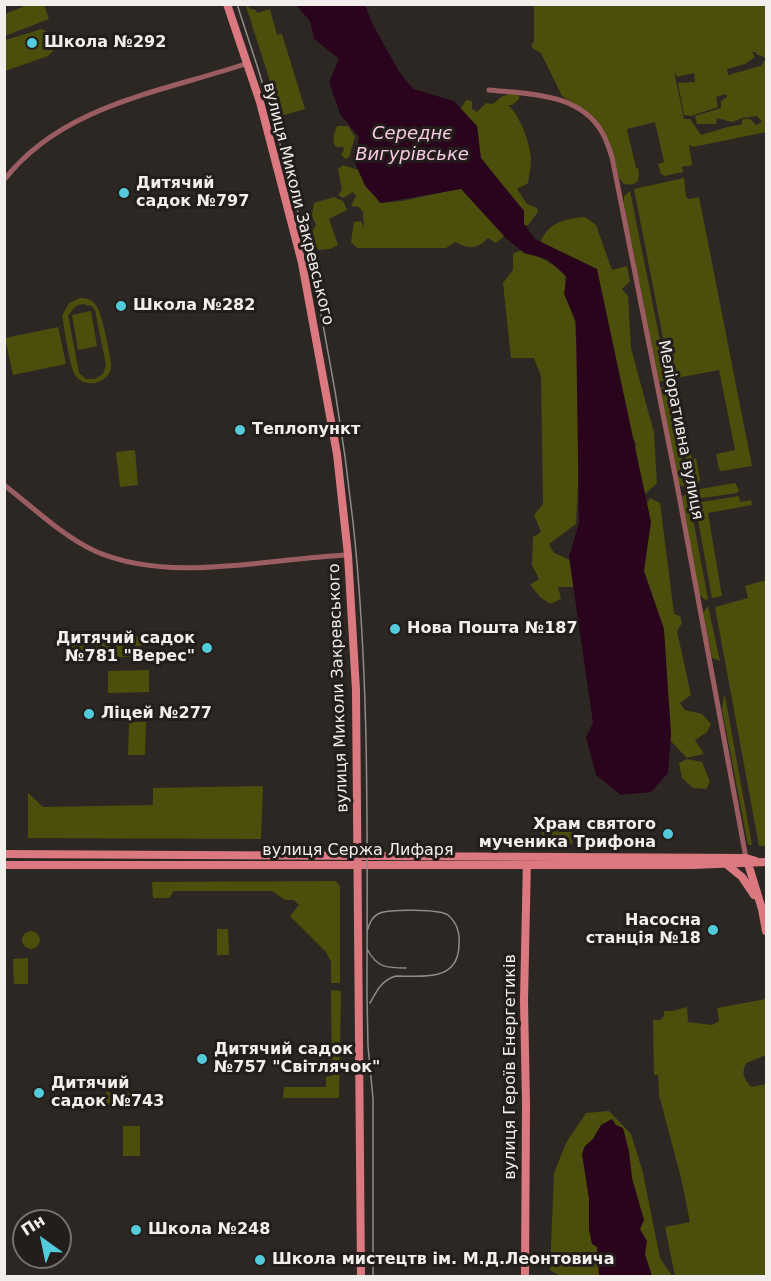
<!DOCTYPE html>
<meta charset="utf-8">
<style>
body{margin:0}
#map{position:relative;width:771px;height:1281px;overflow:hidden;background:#2d2724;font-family:"DejaVu Sans",sans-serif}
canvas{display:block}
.frame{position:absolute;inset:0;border:6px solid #f2eeec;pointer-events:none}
.north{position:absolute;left:12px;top:1209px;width:60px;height:60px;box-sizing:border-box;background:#231d1b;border:2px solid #76716f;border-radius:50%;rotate:327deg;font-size:16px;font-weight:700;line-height:24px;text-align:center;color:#f2eeec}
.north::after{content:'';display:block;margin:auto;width:21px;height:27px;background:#53cbdb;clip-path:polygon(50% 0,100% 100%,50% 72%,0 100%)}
</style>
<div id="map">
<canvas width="771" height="1281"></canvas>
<div class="frame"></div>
<div class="north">Пн</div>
</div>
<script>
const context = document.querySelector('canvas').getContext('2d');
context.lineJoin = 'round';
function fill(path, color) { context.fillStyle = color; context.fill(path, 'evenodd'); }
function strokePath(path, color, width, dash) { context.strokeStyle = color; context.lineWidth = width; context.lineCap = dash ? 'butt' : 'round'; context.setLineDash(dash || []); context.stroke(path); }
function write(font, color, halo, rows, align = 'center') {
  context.font = font + ' "DejaVu Sans",sans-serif'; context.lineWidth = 6; context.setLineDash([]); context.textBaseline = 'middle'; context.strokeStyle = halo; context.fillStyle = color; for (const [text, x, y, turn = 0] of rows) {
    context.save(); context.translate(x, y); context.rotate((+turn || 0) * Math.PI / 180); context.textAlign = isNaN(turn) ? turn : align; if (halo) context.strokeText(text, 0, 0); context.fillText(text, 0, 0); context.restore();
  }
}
const green = new Path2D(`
 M30,4l14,1 5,14 -44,17v-22z
 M534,5h232v127l-73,15 -4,-2 3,20 -10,2 1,5 -18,4 -4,-2 -3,-10 6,-2 -9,-40 -28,7 9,39h2c3,13 -1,18 -14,16l-5,-6 -5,-22 -10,-25 -9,-12 -33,-23 -21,-43 -9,-5v-5h2zM752,52h4v2l10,4 -5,8 -33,9 -1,-6 18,-5 10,-7zM674,71l3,6 17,-4 1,9 -17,1 6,32 7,1 27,-9 -2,-10 10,-3 1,3 -6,4v7l-26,8 2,8h19l1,-6 15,4 11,-4 14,-2 5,6 -6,3 -6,-6h-7l-2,6c-12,0 -28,7 -40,10l-11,-16h-6z
 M246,6h2l2,3 6,1 1,3 13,-4 7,26 5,-1 23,75 -24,7z
 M42,29c9,5 12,11 11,22l-5,5 -43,15v-31z
 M511,93l8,2v4l-7,6h-4c12,11 22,37 23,54 0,8 -2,16 -3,24l-11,6 10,15 10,4 1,4 -10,13 -6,1 -37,-47 -13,-55 -3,-7 -5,5 -7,-7 9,-15 6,1v8l5,3 9,-9 7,1 8,-7z
 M337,126h11l7,11 -6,20 -4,2 -4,-5 3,-4 -1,-3h-7c-5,-7 -2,-13 1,-21z
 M343,165l15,5 7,16 7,2 7,15 23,-2 60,-13 43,47 -9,8 -8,-5c-12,12 -19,11 -33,4l-9,6h-89l-6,-6 3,-20 7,-1 3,7 -1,-16 -4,-5 -8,-1 5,-10 -3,-4 -10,6 -5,-3 4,-5 -4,-21z
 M684,178l2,19 3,2 10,-2 53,269 -31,5 -2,-2 -3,-15 19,-4 -16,-80 -48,9 -37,-190z
 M630,191l38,189 -9,2 -35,-177v-9z
 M334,197l9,4 4,9 -18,9 9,26 -8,4 -11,1 -3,-3 -4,-15 4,-7 -4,-9 2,-13z
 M585,217l11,8 16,45 15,-4 3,15 -8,8 6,7 3,52 23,85 3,50 -13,12 -13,-16 5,-36 -14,-20 -22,-112 -58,-67 -1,-4c10,-19 24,-21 44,-23z
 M524,249l41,22v23l10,28 6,105 -5,97 -27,20 5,9 19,8 4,26h-19l3,12 -11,5 -10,-7 -10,-12 9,-6 -7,-14 1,-28 8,-5 -7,-17 9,-11 -2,-128 -7,-18h-23l-8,-75 10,-13v-16z
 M80,298c6,0 12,1 16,7 5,5 16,54 15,63 -3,16 -27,21 -36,7 -6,-11 -10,-45 -13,-59l7,-13zM83,304l8,2 4,4 11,55 -3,9 -8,5h-9l-7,-6 -11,-58 8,-9z
 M91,311l6,35 -19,4 -6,-35z
 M58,327l8,37 -53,11 -8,-37z
 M678,383l14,76 4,-1 4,22 -2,3 -7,2 -19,-101z
 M668,385l19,101 -3,1 -6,-3 -18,-96z
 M135,450l3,35 -18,2 -4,-35z
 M735,483l4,7 -2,3 -42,6 -1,-9z
 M688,492l20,107 -3,1 -6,-6 -18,-96z
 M739,496l1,6 11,-2 1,5 -44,8 14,83 -10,2 -17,-95z
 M650,498l10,5 14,111 6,2 2,7 -5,8 14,64 -11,8 5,7 17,4 9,10 -4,8 -12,8 9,14 -17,4 -20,-21 -29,-173 3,-49z
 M766,580v266h-7l-44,-239 33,-9 -3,-12z
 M708,606l12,55 -8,-3 -9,-45z
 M130,633l8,4 3,8 -2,9 -6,3 -55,1c-7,-4 -9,-9 -7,-18l9,-6z
 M149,670v22l-41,1v-22z
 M724,696h1l27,149h-4l-26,-136z
 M129,722h17l-1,33h-17z
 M687,759l15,3 8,20 -4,7 -13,-1 -11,-10 -3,-15z
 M263,786l-2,53 -233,-1v-45l15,14 110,-2v-17z
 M542,826l31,1 -1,17 -30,-1z
 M336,881l4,5v97h-9v-21l-5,-10 -36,-36 9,-11 -5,-5h-9l-13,-9h-98l-5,7h-16l-1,-16z
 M217,929h11l1,26h-12z
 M22 940a9 9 0 1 1 18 0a9 9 0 1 1-18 0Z
 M28,958v26h-14l-1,-25z
 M331,990l10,1 -2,107h-56l1,-11h42v-10l6,-1z
 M766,999v56l-20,8c-5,11 -2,15 5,24l15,-3v192h-91l-10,-49 25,-5 -9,-44 -22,-83 -1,-20h-4l-1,-55h7l4,-4v-5h8l15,-4 1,15 24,3 7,-4 -2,-13z
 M106,1092l27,1 -1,15 -27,-1z
 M609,1111l22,23 12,39 17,85 12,18h-112l-10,-6 4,-97 12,-30 20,-30z
 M123,1126h17v30h-17z`);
const water = new Path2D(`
 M296,5h69l8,20 27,48 13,16 41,12 23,25 4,32 43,53v13l11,15 62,30 54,253 -7,49 20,58 7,105 -3,39 -17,19 -30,3 -25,-20 -10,-38 7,-14 -24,-166 10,-34 -3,-202 -12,-27 3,-17 -20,-18 -23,-6 -19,-16 -44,-48 -80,14 -15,-16 -11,-24 4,-26 -19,-23 -11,-32 10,-23 -25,-20 -4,-18z
 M612,1119l4,6 7,3 6,23 3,27 12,42 -4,9 7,12 -2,13 7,22h-53l-2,-29 -5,-3 -3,-14v-31l-7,-45 3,-8 8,-7 8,-14z`);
const street = new Path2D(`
 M489,90c41,4 92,3 114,44 4,7 6,15 9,23l66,333 68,368
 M4,180c59,-76 159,-88 244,-117
 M4,485c29,22 59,52 93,67 76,32 172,6 251,3`);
const secondary = new Path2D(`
 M227,4l33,98 42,161 35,191 11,101 8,135 5,586
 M4,854l742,4 10,3
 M747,860l15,49 4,22
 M726,864l16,13 12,18
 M4,865h689l73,-3
 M525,1276l1,-172 -2,-104 3,-140`);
const tram = new Path2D(`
 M237,4c57,168 97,341 116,518 17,157 14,317 14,475l1,49 5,53v177
 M367,931c3,-8 5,-15 13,-18 11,-4 59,-4 68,2 9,8 12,18 11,29 0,38 -36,32 -63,32 -14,4 -19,14 -26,27
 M367,949c10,19 20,19 39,19`);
const markers = [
 [32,43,6,"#53cbdb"],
 [124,193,6,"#53cbdb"],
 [121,306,6,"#53cbdb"],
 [240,430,6,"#53cbdb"],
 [395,629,6,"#53cbdb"],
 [207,648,6,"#53cbdb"],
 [89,714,6,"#53cbdb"],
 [668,834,6,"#53cbdb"],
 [713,930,6,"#53cbdb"],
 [202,1059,6,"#53cbdb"],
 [39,1093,6,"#53cbdb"],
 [136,1230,6,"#53cbdb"],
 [260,1260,6,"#53cbdb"]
];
const poiNames = [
 ["Школа №292",44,43],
 ["Дитячий",136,184],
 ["садок №797",136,202],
 ["Школа №282",133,306],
 ["Теплопункт",252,430],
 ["Нова Пошта №187",407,629],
 ["Дитячий садок",195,639,"right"],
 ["№781 \"Верес\"",195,657,"right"],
 ["Ліцей №277",101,714],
 ["Храм святого",656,825,"right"],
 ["мученика Трифона",656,843,"right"],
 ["Насосна",701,921,"right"],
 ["станція №18",701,939,"right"],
 ["Дитячий садок",214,1050],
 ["№757 \"Світлячок\"",214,1068],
 ["Дитячий",51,1084],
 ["садок №743",51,1102],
 ["Школа №248",148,1230],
 ["Школа мистецтв ім. М.Д.Леонтовича",272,1260]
];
const streetNames = [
 ["вулиця Миколи Закревського",298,204,76],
 ["Меліоративна вулиця",680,430,79],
 ["вулиця Миколи Закревського",339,688,-92],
 ["вулиця Сержа Лифаря",358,851],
 ["вулиця Героїв Енергетиків",511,1067,-90]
];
const waterNames = [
 ["Середнє",412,134],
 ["Вигурівське",412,155]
];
fill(green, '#4c4e0c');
fill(water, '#2a031d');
strokePath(street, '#9b5d61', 5);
strokePath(secondary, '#dc7980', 8);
strokePath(tram, '#908b89', 1.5);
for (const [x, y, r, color] of markers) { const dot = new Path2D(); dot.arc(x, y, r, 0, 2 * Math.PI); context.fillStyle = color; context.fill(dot); strokePath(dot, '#231d1b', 2); }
write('bold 16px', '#f2eeec', '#231d1b', poiNames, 'left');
write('16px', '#f2eeec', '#231d1b', streetNames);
write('italic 18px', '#f7cae3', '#231d1b', waterNames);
</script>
